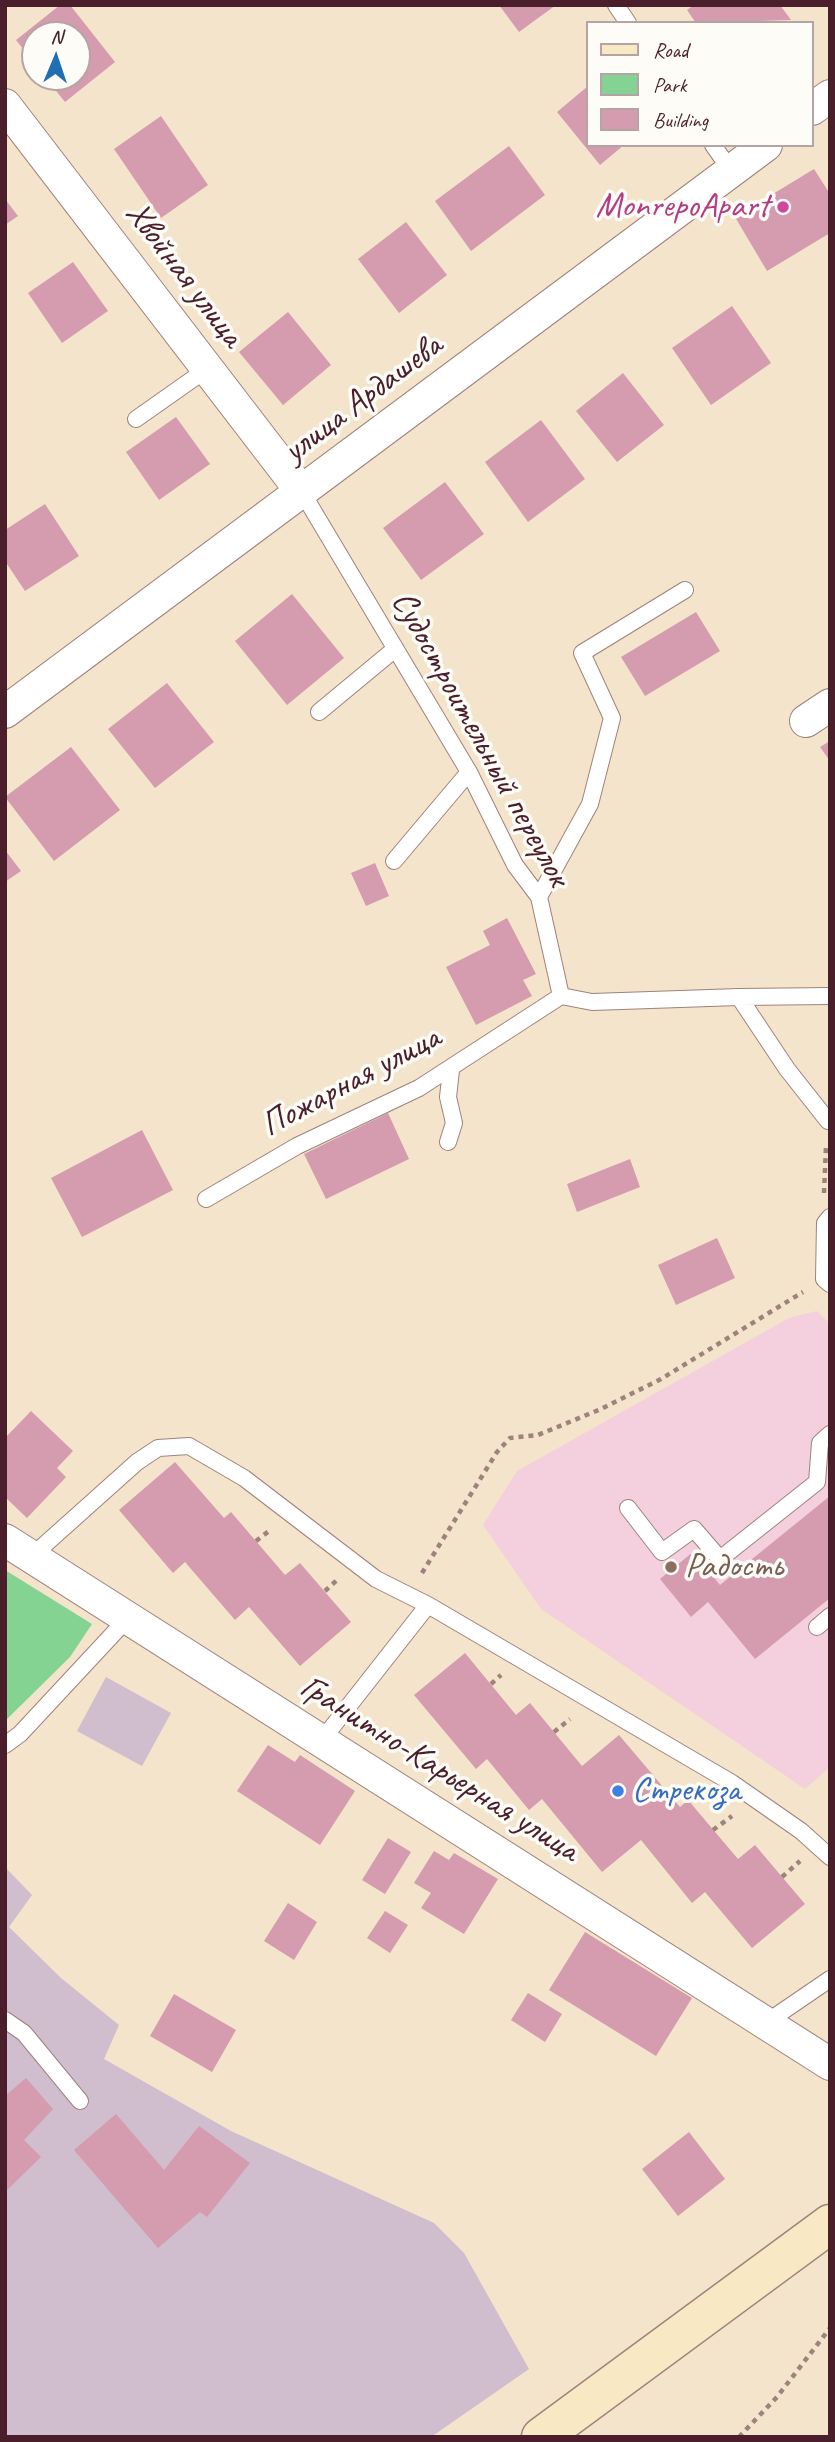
<!DOCTYPE html>
<meta charset="utf-8">
<style>
body{margin:0}
#map{position:relative;width:835px;height:2442px;overflow:hidden;background:#f4e4cb;font-family:Caveat,sans-serif}
canvas{display:block}
.frame{position:absolute;inset:0;border:7px solid #4a1f2b;pointer-events:none}
.legend{position:absolute;left:586px;top:21px;width:228px;height:126px;box-sizing:border-box;background:#fdfcf7;border:2px solid #b5a4a5;margin:0;padding:9px 12px;list-style:none;font-size:21px;color:#4a1f2b}
.legend li{display:flex;align-items:center;gap:14px;height:35px}
.legend b{width:35px;border:2px solid #b5a4a5}
.north{position:absolute;left:21px;top:21px;width:70px;height:70px;box-sizing:border-box;background:#fdfcf7;border:2px solid #b5a4a5;border-radius:50%;rotate:2deg;font-size:19px;font-weight:700;line-height:28px;text-align:center;color:#4a1f2b}
.north::after{content:'';display:block;margin:auto;width:24px;height:32px;background:#1f6fb2;clip-path:polygon(50% 0,100% 100%,50% 72%,0 100%)}
</style>
<div id="map">
<canvas width="835" height="2442"></canvas>
<div class="frame"></div>
<ul class="legend">
<li><b style="height:9px;background:#f8e8c3"></b>Road</li>
<li><b style="height:19px;background:#84d392"></b>Park</li>
<li><b style="height:19px;background:#d49cae"></b>Building</li>
</ul>
<div class="north">N</div>
</div>
<script>
const context = document.querySelector('canvas').getContext('2d');
context.lineJoin = 'round';
function fill(path, color) { context.fillStyle = color; context.fill(path, 'evenodd'); }
function strokePath(path, color, width, dash) { context.strokeStyle = color; context.lineWidth = width; context.lineCap = dash ? 'butt' : 'round'; context.setLineDash(dash || []); context.stroke(path); }
function write(font, color, halo, rows, align = 'center') {
  context.font = font + ' Caveat,sans-serif'; context.lineWidth = 7; context.setLineDash([]); context.textBaseline = 'middle'; context.strokeStyle = halo; context.fillStyle = color; for (const [text, x, y, turn = 0] of rows) {
    context.save(); context.translate(x, y); context.rotate((+turn || 0) * Math.PI / 180); context.textAlign = isNaN(turn) ? turn : align; if (halo) context.strokeText(text, 0, 0); context.fillText(text, 0, 0); context.restore();
  }
}
const built = new Path2D(`
 M817,1311l13,13v443l-25,22 -264,-180 -58,-84 34,-54 272,-153z`);
const industrial = new Path2D(`
 M106,1677l65,36 -29,53 -65,-35z
 M5,1867l27,28 -23,32 52,51 58,47 -15,34 127,72 203,92 30,30 65,116 -98,68h-426z`);
const green = new Path2D(`
 M5,1570l87,54 -22,33 -65,64z`);
const building = new Path2D(`
 M60,5h10l45,57 -50,40 -20,-25h32v-42h-42v29l-19,-24z
 M499,5h57l-37,27z
 M694,5h86l11,15 -95,3 -9,-13z
 M588,86v59h36l-24,20 -43,-53z
 M161,116l47,69 -47,33 -47,-69z
 M509,146l36,49 -74,56 -36,-50z
 M814,169l16,25v39l-63,38 -32,-54z
 M5,199l13,17 -13,9z
 M406,222l41,53 -48,38 -41,-54z
 M73,262l35,49 -46,32 -34,-50z
 M732,306l39,57 -60,42 -39,-57z
 M288,312l43,53 -48,40 -44,-53z
 M623,373l41,52 -47,37 -41,-51z
 M176,417l34,47 -51,36 -33,-48z
 M541,420l44,59 -57,43 -43,-60z
 M445,482l39,52 -63,46 -38,-52z
 M45,504l34,52 -54,35 -20,-30v-31z
 M292,594l52,64 -57,47 -52,-64z
 M696,612l24,39 -75,45 -24,-39z
 M167,683l47,59 -59,46 -47,-59z
 M830,741v20l-10,-14z
 M71,747l49,63 -66,51 -49,-64z
 M5,850l16,21 -16,11z
 M375,863l14,33 -23,10 -15,-33z
 M507,918l29,56 -13,6 9,16 -56,29 -30,-58 44,-22 -7,-14z
 M388,1113l21,46 -83,40 -22,-45z
 M142,1130l31,60 -91,47 -31,-59z
 M630,1159l10,28 -63,25 -10,-28z
 M717,1238l18,40 -59,27 -18,-40z
 M31,1411l42,40 -16,17 9,9 -39,41 -22,-21v-59z
 M175,1462l49,56 7,-6 54,63 15,-12 51,59 -51,44 -51,-59 -14,13 -50,-58 -12,11 -54,-63z
 M830,1496v102l-75,61 -47,-57 -17,15 -31,-38 33,-27 27,33z
 M465,1653l51,62 14,-12 52,63 37,-31 61,72 8,-7 50,59 17,-14 50,59 -53,44 -47,-56 -13,11 -51,-63 -39,32 -60,-73 -13,11 -42,-51 -11,10 -62,-74z
 M268,1745l27,17 5,-7 55,36 -35,54 -83,-54z
 M388,1838l23,14 -26,42 -23,-14z
 M434,1851l15,9 5,-7 44,26 -34,55 -43,-26 10,-15 -17,-10z
 M288,1903l29,19 -23,38 -30,-19z
 M385,1911l23,14 -18,28 -23,-15z
 M585,1932l107,66 -36,58 -107,-66z
 M528,1993l34,21 -17,28 -34,-22z
 M174,1994l62,36 -24,42 -62,-36z
 M26,2078l27,31 -29,31 17,17 -36,35v-96z
 M116,2114l48,56 35,-44 51,37 -43,54 -7,-5 -42,36 -84,-98z
 M689,2132l36,47 -47,37 -36,-47z`);
const path = new Path2D(`
 M824,1193l2,-47
 M256,1541l13,-10
 M422,1573l75,-121 13,-14 28,-3 63,-26 60,-30 142,-87
 M325,1591l12,-11
 M491,1684l10,-9
 M554,1732l16,-13
 M713,1830l19,-14
 M782,1877l18,-16
 M739,2437l38,-40 53,-69`);
const lane = new Path2D(`
 M616,5l12,18
 M713,145l19,27
 M136,419l71,-50
 M302,492l167,280 46,93 24,32 22,99
 M319,712l76,-63
 M394,861l75,-89
 M539,897l51,-93 22,-86 -30,-65 103,-63
 M561,996l31,6 147,-5 48,72 41,52 2,-2
 M739,997l91,-1
 M448,1142l6,-19 -6,-26 3,-27
 M206,1199l91,-53 122,-58 142,-92
 M830,1217l-5,6 -1,56 6,5
 M628,1508l34,44 32,-23 26,30 97,-77 3,-39 10,-9
 M32,1556l105,-94 21,-14 31,-2 55,32 132,101 52,26 304,178 69,48 29,26
 M817,1627l13,-11
 M322,1740l106,-135
 M5,1745l15,-11 108,-116
 M5,2020l19,13 56,68
 M767,2022l63,-43`);
const street = new Path2D(`
 M5,105l297,387
 M812,109l18,-13
 M5,712l761,-567
 M806,721l24,-16
 M5,1540l825,524`);
const secondary = new Path2D(`
 M541,2437l289,-213`);
const markers = [
 [783,207,7,"#d1479c"],
 [671,1567,7,"#8d6e63"],
 [618,1791,7,"#3f7fe0"]
];
const hotelNames = [
 ["MonrepoApart",769,207]
];
const streetNames = [
 ["Хвойная улица",184,275,53],
 ["улица Ардашева",363,399,-37],
 ["Судостроительный переулок",480,739,61],
 ["Пожарная улица",351,1082,-28],
 ["Гранитно-Карьерная улица",439,1769,32]
];
const educationNames = [
 ["Радость",685,1567]
];
const shopNames = [
 ["Стрекоза",632,1791]
];
fill(built, '#f4cfdd');
fill(industrial, '#d0bdcd');
fill(green, '#84d392');
fill(building, '#d49cae');
strokePath(lane, '#9f827b', 18);
strokePath(street, '#9f827b', 34);
strokePath(secondary, '#9f827b', 41);
strokePath(path, '#9f827b', 4.5, [5, 5]);
strokePath(lane, '#fff', 16);
strokePath(street, '#fff', 32);
strokePath(secondary, '#f8e8c3', 38);
for (const [x, y, r, color] of markers) { const dot = new Path2D(); dot.arc(x, y, r, 0, 2 * Math.PI); context.fillStyle = color; context.fill(dot); strokePath(dot, '#fdfcf7', 2.5); }
write('35px', '#b23c85', '#fdfcf7', hotelNames, 'right');
write('35px', '#4a1f2b', '#fdfcf7', streetNames);
write('35px', '#785e54', '#fdfcf7', educationNames, 'left');
write('35px', '#366cbe', '#fdfcf7', shopNames, 'left');
</script>
